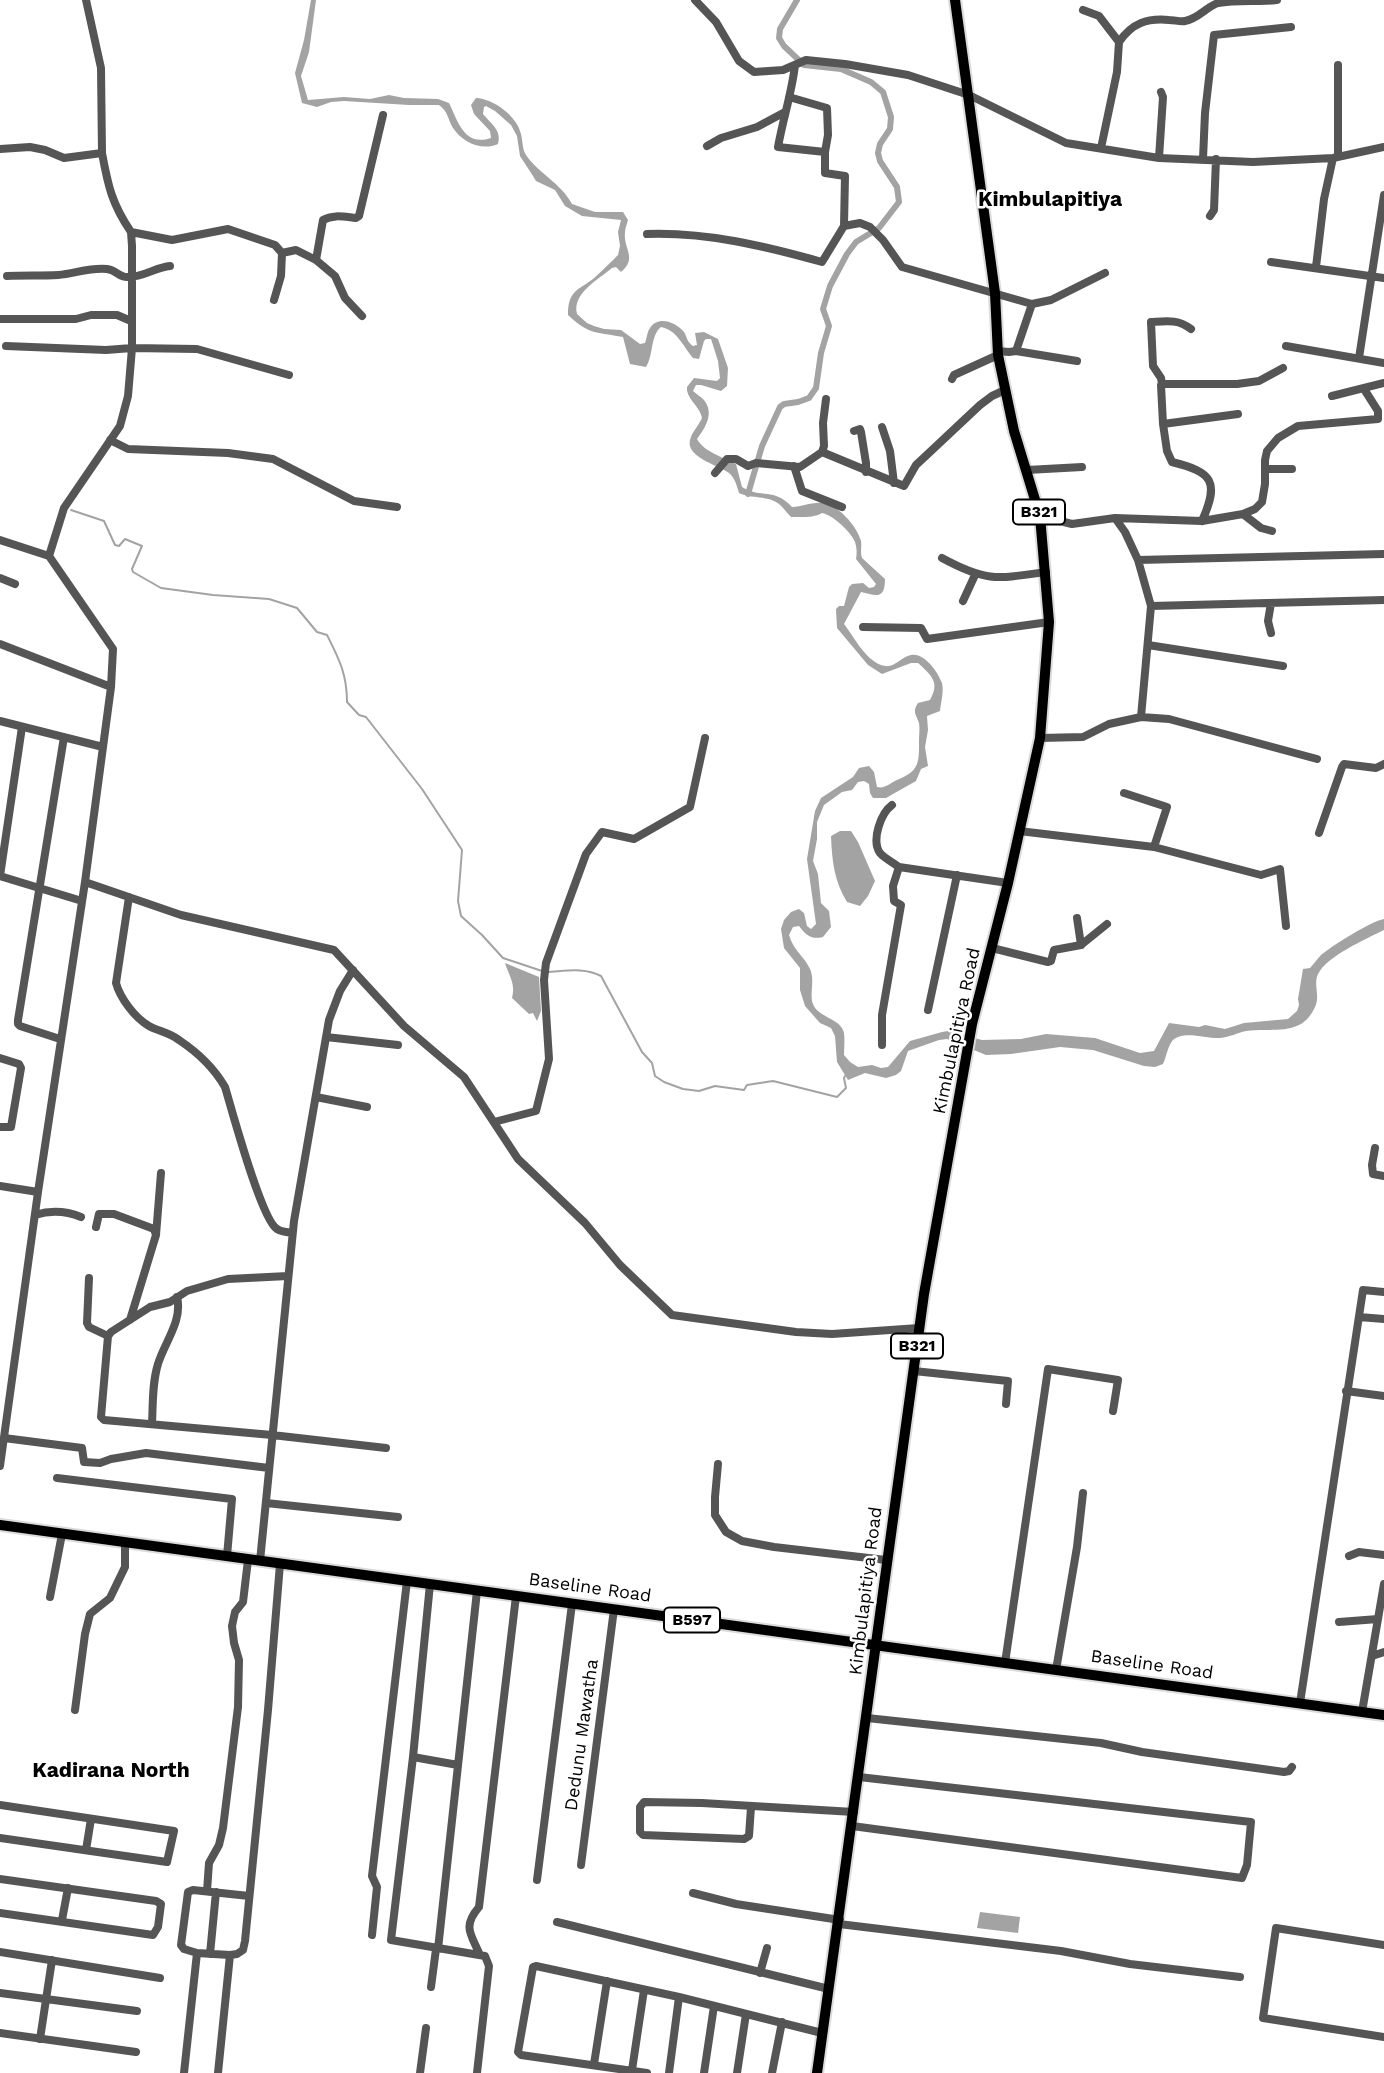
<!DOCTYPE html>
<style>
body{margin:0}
canvas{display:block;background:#fff}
</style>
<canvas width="1384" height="2073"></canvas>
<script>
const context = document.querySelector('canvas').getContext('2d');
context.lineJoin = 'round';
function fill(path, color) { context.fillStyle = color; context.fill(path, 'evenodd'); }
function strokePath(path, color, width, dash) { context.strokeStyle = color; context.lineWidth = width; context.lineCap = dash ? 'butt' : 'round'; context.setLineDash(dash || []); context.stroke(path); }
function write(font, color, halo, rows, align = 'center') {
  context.font = font + ' "Work Sans",sans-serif'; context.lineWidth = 5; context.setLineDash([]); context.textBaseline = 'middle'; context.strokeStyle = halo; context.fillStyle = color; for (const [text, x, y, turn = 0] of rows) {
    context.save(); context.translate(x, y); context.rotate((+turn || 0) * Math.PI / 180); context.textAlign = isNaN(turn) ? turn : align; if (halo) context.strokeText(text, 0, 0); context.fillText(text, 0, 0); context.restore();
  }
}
const water = new Path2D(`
 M311,0h5l-7,52 -8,24 7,24 36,-3 26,2 19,-4 15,3 34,1 11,4c9,18 15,44 42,35l-1,-7 -16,-17 -3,-9 5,-7c18,1 41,18 45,36 2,8 1,15 5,21 13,19 35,28 46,49l23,8h28l5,8c-1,4 -3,8 -3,12 -2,17 13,26 -4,40l-5,-5 -4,1c-14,12 -40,25 -35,46l10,9 7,3 10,3 17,1 19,14 5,-1c2,-5 2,-11 5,-15 8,-13 26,-6 34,4 3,5 3,10 9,14l4,-1 -2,-12 9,-1 14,7 10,29 -1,18 -6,5 -20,-6h-5l-3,6c3,3 7,5 10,8 12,13 3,28 -6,40 7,13 26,18 39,25l6,23c19,12 32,0 50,20 10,0 20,-5 29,-4 16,0 36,23 40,38 1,6 -1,11 1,17l23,21c0,22 -10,16 -24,13l-17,32c10,13 21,35 37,41 13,5 19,-8 30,-10 13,-3 27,17 31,28 2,9 -1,19 -2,28l-13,5 1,14 -3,17 3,19 -7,3 -5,12 -30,17h-13l-3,-5 -1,-9 -5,-3 -6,1 -6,8 -10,2 -18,13 -7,17v17l-4,22 5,13 3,29 8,8 2,16 -8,10c-12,3 -17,-2 -24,-11l-6,1 -4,8c5,16 13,19 20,32 7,12 0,26 4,37 5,14 28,14 31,29 1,7 0,15 0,22l6,7 8,5 14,-2 9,3 7,-1 22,-26 32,-9 6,-1 34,9 39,-1 25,-5 49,4 45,15 14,-2 15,-28 30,4 6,-2 20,4 19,-6 44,-4 9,-8 2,-6 -1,-6 5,-30 7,-1c4,-4 7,-9 11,-13 11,-9 50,-34 63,-36v11c-18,9 -57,26 -66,44 -4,8 0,18 -1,26 -1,9 -10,22 -18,25 -17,8 -35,3 -53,6 -9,2 -16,6 -26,7 -13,1 -36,-8 -47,2 -5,5 -7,18 -10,24l-8,3 -11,-1 -51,-16 -33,-3 -49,7 -25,1 -39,-16 -8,1 -31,11 -7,20 -5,4 -10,3 -21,-5 -17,7 -11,-18 -2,-26 -4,-8 -11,-5 -15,-17 -5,-16v-22l-16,-20 -3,-19 3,-9 7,-8 8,-3 5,4 3,13 4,3 5,-5 -9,-65 8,-48 6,-13 32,-21 6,-9 10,-2 5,6 3,15c8,2 13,-4 20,-7 23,-9 22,-18 22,-40 0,-5 1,-12 0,-17 -3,-9 -7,-11 -1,-20l12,-3c10,-18 2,-24 -12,-37h-7l-29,11 -14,-9 -31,-37 -1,-19 3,-3h5l5,-19 3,-3 11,-1 6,5 5,-1 2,-3 -20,-25c1,-5 1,-11 -1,-17 -4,-10 -22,-27 -33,-29 -8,5 -21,4 -31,4 -4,-4 -8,-10 -12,-13 -11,-9 -28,-5 -40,-11 -2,-7 -4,-15 -10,-20 -10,-8 -47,-16 -38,-36 2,-6 8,-12 11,-19 -2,-12 -16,-19 -15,-31l7,-9 23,3 3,-3 -2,-17 -7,-22h-5l-2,2 -5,18 -6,-1c-10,-12 -16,-28 -32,-31 -11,9 -7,27 -15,40l-16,-3 -7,-27c-26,-5 -34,-2 -55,-22 0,-24 9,-24 25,-36 6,-5 20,-19 25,-24l2,-9 -2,-14 3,-12 -39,-4 -17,-10 -10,-16 -19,-9 -3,-5 -13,-20 -3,-20 -6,-11 -16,-14 -9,-5 -2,1 -1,7c8,10 19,16 15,30 -16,7 -35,-1 -45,-16 -5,-8 -5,-17 -14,-23h-30l-65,-4 -13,1 -14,5 -15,-4 -7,-30 9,-33z
 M840,831h11l7,11 17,39 -7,15 -8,10 -13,-4c-13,-21 -15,-42 -16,-66z
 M505,963l34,14 2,34 -4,10 -4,-8 -4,1 -17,-16c4,-14 -3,-22 -7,-35z
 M980,1912l40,5 -2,16 -41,-5z`);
const stream = new Path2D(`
 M71,510l33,11 11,24 4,1 6,-7 17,7 -10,23 1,3 28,16 52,7 56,4 28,9 20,24 10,3c12,24 20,39 20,67l12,13 7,2 56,72 40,61 -4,51 3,15 21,19 21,23 39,13
 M547,972c19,-1 37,-5 54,4l41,76 10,11 3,13 9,6 19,7 16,2 16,-5 29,4 3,-5 26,-4 64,16 9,-9 -2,-10 1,-2`);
const canal = new Path2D(`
 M748,494l14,-48 18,-39 4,-3 14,-2 11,-4 7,-10 5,-35 8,-27 -6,-17 7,-23 17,-32 9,-12 23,-14 20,-26 -2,-15 -17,-26 -2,-8 2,-9 10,-15 1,-12 -8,-25 -12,-10 -30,-13 -37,-4 -20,-19 -5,-8 1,-9 17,-29`);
const minor = new Path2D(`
 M86,0l15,68 1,85
 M695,0l21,22 23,39 15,11 29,-2 23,-10 39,4 63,11 61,20 97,48 93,15 94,4 80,-4 51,-11
 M1083,10l16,6 20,26 -2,30 -16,76
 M1119,42c13,-19 28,-24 50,-22 5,0 12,2 16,1 13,-2 21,-14 33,-18 19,-3 40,-1 59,-3
 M1338,65v92
 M789,97l38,11 1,27 -3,17 -47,-5c5,-28 14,-55 17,-82
 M707,146l14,-8 36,-11 28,-15
 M0,149l30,-2 15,3 19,8 38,-5c6,33 10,51 29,79l41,8 56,-11 47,16 7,8 -1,23 -7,24
 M825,152v21l20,3 -1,50
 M1159,158l4,-61 -2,-5
 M1203,159l2,-46 9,-78 77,-8
 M1210,216l4,-6 2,-51
 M647,234c60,-2 118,12 175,28l22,-36 16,-3 10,4 13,13 19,27 130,37 19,-4 54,-27
 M282,253l14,-3 20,10 19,16 10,22 17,18
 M316,260l7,-40c10,-6 22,-3 33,-2l3,-2 24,-101
 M1271,262l113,16
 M1316,267l8,-68 9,-41
 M7,276c17,-1 34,0 51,-1 16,-1 32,-8 49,-6 9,1 12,8 20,8 15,1 29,-10 43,-11
 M0,319h76l15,-4h26l14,6
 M6,346l100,4 26,-2 65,1 92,26
 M1286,346l98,17
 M997,351l12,1 7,-1 61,10
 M1016,351l16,-47
 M1359,358l25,-163
 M952,379l2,-4 44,-20
 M1162,384l-1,-6 -8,-12 -2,-44c16,-1 27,-3 40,7
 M1332,396l52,-13
 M1163,424l-2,-39 1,-1h75l22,-3 24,-13
 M882,427l8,24 4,32
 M854,431l6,-2 1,3 5,31v9
 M110,440l18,9 100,4 45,6 81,42 43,6
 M822,452l82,34 12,-21 15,-14 49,-46 12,-9 13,-6
 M794,466l8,25 40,16
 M1265,469h27
 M1027,470l55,-3
 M715,473l12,-14h9l12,7 8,-3 44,4 22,-15 2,-6 -1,-23 3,-24
 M1243,514l18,14 11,3
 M1040,516l32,8 43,-6 10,14 13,28 246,-6
 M1115,518l87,3 41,-7 12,-5 7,-7 3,-18v-24l2,-9 11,-13 20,-12 80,-7v-8l-14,-22
 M1202,521c18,-40 10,-49 -30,-59l-5,-11 -4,-27 75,-10
 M0,540l49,16 64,93 -2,38 -26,195 -47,310 -38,274
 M49,556l15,-48 56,-82 8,-30 4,-48v-102l-1,-14
 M942,558c44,24 55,21 104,14
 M1138,560l13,46
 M0,578l15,6
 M963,601l12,-26
 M1271,603l-3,18 3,12
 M863,627l58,1 6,11 122,-17
 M0,644l111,43
 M1148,645l135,21
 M1141,717l10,-111 233,-6
 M0,721l103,26
 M1040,738l43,-1 26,-13 32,-7 28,2 148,40
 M1124,793l43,14 -13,40
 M1019,831l135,16 107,28 19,-6 6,57
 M1319,833l23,-66 2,-3 32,4 8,-4
 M899,867l109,16
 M0,876l22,-149
 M0,876l82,25
 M85,882l96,33 153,35 70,76 60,51 54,82 67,64 35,42 52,50 124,17 36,2 87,-6
 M129,897l-13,86c4,15 19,35 33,43 9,5 21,7 30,14 18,12 35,28 46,47 7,23 36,132 52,142 4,3 11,3 15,4
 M1077,918l4,27
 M992,948l56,14 3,-1 3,-11 27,-5 26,-21
 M928,1010l29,-135
 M326,1037l72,8
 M60,1039l-40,-13 -2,-2v-4l46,-283
 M882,1045v-30l19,-110 -7,-4 -1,-15 6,-19c-5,-4 -15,-9 -19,-14 -9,-13 1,-40 12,-48
 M0,1058l19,6 2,4 -10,59h-11
 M316,1097l51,10
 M494,1122l42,-11 13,-52 -5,-79 2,-17 40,-109 16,-22 32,7 56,-32 15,-69
 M1375,1148l-3,17 1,9 11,2
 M0,1186l38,6
 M35,1215c16,-5 31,-4 46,2
 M96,1227l3,-13h15l40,15 2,6
 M288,1276l-60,3 -41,12 -17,11 -20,5 -39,25 -3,4 -7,81 3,3 168,15 114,13
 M89,1278l-2,45 2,4 19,9
 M1359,1317l25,2
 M130,1320l26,-85 5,-62
 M914,1371l94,10 -2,23
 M1346,1391l38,5
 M152,1424c1,-19 0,-41 6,-60 6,-21 25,-43 19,-67
 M4,1438l78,10 2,14 16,1 11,-4 35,-6 123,15
 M718,1464l-3,33v18l11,17 16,9 32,6 112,13
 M57,1478l175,21 -5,57
 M266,1503l132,14
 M1349,1556l10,-4 25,3
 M260,1561l34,-340 35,-201 11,-29 13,-21
 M430,1584l-17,173 -22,183 94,16 4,10 -12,107
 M50,1597l12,-63
 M1339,1622l39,-3
 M1372,1656l12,-4
 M1005,1663l43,-294 70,11 -5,31
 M1056,1670l21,-123 6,-54
 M1300,1703l63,-413 21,2
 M75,1710l10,-76 5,-20 20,-16 15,-31v-25
 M1362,1712l22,-128
 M867,1718l234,25 41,9 142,20 5,-1 3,-4
 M413,1757l45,8
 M0,1805l174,26 -7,31 -167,-24
 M751,1807l-2,29 -5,3 -101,-4 -3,-3v-25l4,-5 58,1 152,9
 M852,1826l390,52 5,-13 4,-43 -392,-45
 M86,1850l5,-31
 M581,1865l33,-256
 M0,1879l156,22 5,3 -3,23 -5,8 -153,-22
 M537,1880l35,-276
 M207,1891l2,-28 10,-18 4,-17 15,-121 1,-47 -5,-17 -2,-17 3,-14 8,-10 5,-42
 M693,1893l43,11 104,16
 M62,1920l6,-32
 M557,1922l272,67
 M839,1924l222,27 69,13 110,13
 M372,1935l5,-48 -5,-11 35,-295
 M1384,1945l-108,-17 -13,90 121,19
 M438,1949l39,-358
 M0,1952l160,26
 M197,1953l-13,-4 -3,-4 7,-53 5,-2 56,6
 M210,1954l6,-62
 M480,1955c-9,-21 -18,-28 -1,-48l37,-311
 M760,1973l7,-25
 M431,1987l5,-38
 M0,1993l137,18
 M0,2033l136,19
 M40,2039l12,-79
 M594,2064l13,-83
 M632,2070l12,-80
 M184,2073l13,-120 33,2 7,-1 6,-4 2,-9 23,-231 12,-146
 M218,2073l12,-118
 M420,2073l6,-45
 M647,2073l-126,-18 -3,-3 15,-85 3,-1 143,31 143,36
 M669,2073l10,-76
 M704,2073l10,-67
 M737,2073l9,-59
 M772,2073l10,-51`);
const major = new Path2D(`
 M0,1525l1384,190
 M817,2073l107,-779 48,-270 36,-141 32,-145 9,-116 -9,-106 -26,-85 -16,-76 -3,-62 -40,-293`);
const shields = [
 [1039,512,52],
 [917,1346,52],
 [692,1620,56]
];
const shieldNames = [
 ["B321",1039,512],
 ["B321",917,1346],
 ["B597",692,1620]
];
const streetNames = [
 ["Kimbulapitiya Road",957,1031,-78],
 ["Baseline Road",590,1588,8],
 ["Kimbulapitiya Road",866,1591,-83],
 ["Baseline Road",1152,1665,8],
 ["Dedunu Mawatha",582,1735,-82]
];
const quarterNames = [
 ["Kimbulapitiya",1050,200],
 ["Kadirana North",111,1771]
];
fill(water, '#a3a3a3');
strokePath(stream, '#a3a3a3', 2);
strokePath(canal, '#a3a3a3', 6);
strokePath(major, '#dbdbdb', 14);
strokePath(minor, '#555', 8);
strokePath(major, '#000', 10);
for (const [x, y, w] of shields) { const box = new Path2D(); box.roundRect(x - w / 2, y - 12.5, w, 25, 5); context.fillStyle = '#fff'; context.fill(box); strokePath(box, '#000', 2); }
write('bold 16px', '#000', null, shieldNames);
write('18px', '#000', '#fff', streetNames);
write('bold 21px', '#000', '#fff', quarterNames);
</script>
